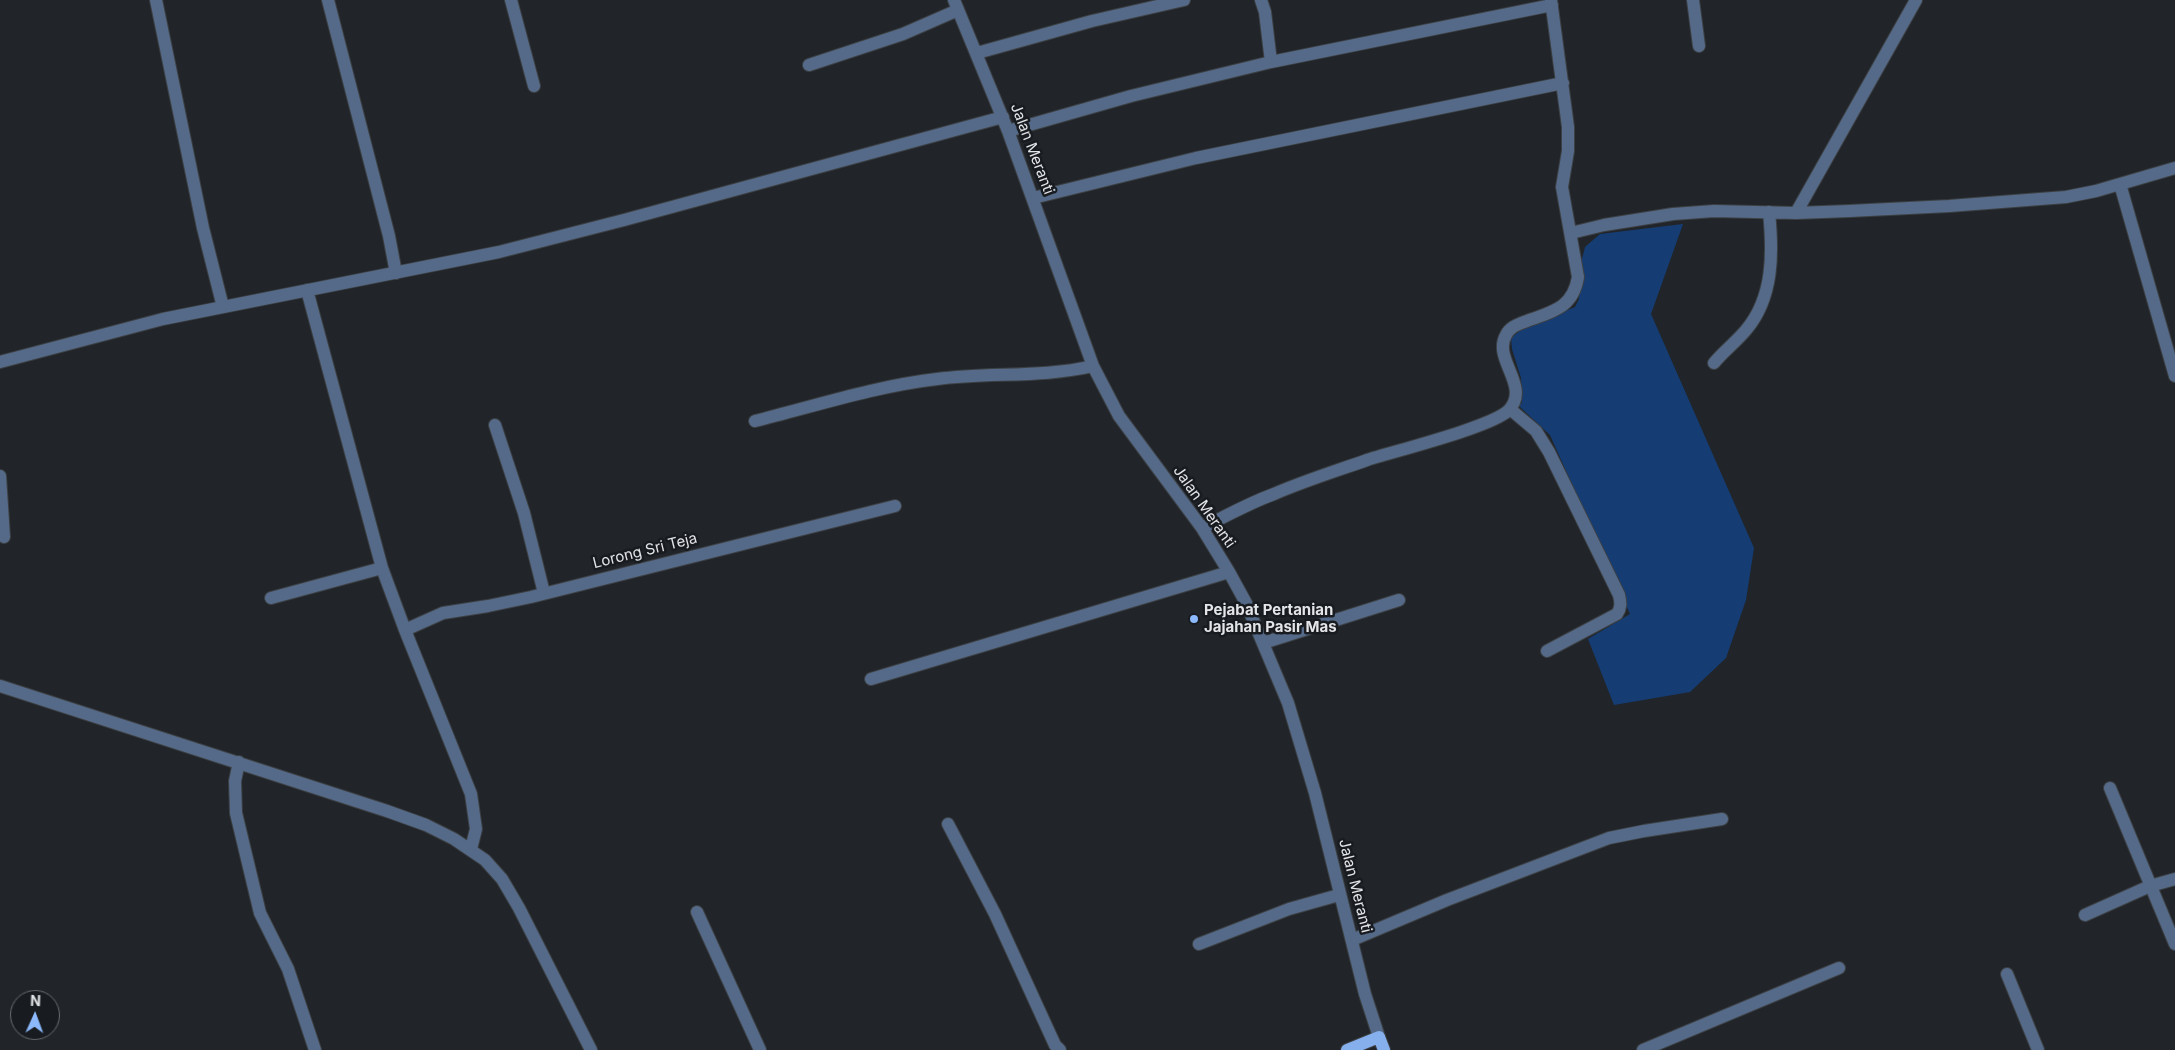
<!DOCTYPE html>
<style>
body{margin:0}
#map{position:relative;width:2175px;height:1050px;overflow:hidden;background:#212529;font-family:Inter,sans-serif}
canvas{display:block}
.north{position:absolute;left:10px;top:990px;width:50px;height:50px;box-sizing:border-box;background:#181b1f;border:1px solid #696c6f;border-radius:50%;rotate:2deg;font-size:14px;font-weight:700;line-height:20px;text-align:center;color:#e3e5e8}
.north::after{content:'';display:block;margin:auto;width:18px;height:22px;background:#8bb9fc;clip-path:polygon(50% 0,100% 100%,50% 72%,0 100%)}
</style>
<div id="map">
<canvas width="2175" height="1050"></canvas>
<div class="north">N</div>
</div>
<script>
const context = document.querySelector('canvas').getContext('2d');
context.lineJoin = 'round';
function fill(path, color) { context.fillStyle = color; context.fill(path, 'evenodd'); }
function strokePath(path, color, width, dash) { context.strokeStyle = color; context.lineWidth = width; context.lineCap = dash ? 'butt' : 'round'; context.setLineDash(dash || []); context.stroke(path); }
function write(font, color, halo, rows, align = 'center') {
  context.font = font + ' Inter,sans-serif'; context.lineWidth = 5; context.setLineDash([]); context.textBaseline = 'middle'; context.strokeStyle = halo; context.fillStyle = color; for (const [text, x, y, turn = 0] of rows) {
    context.save(); context.translate(x, y); context.rotate((+turn || 0) * Math.PI / 180); context.textAlign = isNaN(turn) ? turn : align; if (halo) context.strokeText(text, 0, 0); context.fillText(text, 0, 0); context.restore();
  }
}
const green = new Path2D(`
 M1683,224l-32,90 103,234 -8,52 -20,58 -36,34 -76,13 -26,-66 42,-25 -80,-179 -31,-29 3,-4 -1,-24 -9,-29 -1,-11 11,-9 53,-22 4,-8 2,-36 4,-16 15,-13z`);
const minor = new Path2D(`
 M156,0l47,228 20,79
 M328,0l61,236 7,37
 M511,0l23,86
 M954,0l54,131 85,235 26,50 83,112 27,44 17,31 42,100 27,90 50,201 14,43
 M1261,0l4,12 6,50
 M1693,0l6,46
 M977,53l115,-32 92,-21
 M809,65l94,-31 55,-24
 M1008,131l123,-35 140,-34 281,-57
 M2120,184l55,192
 M1033,198l163,-40 367,-75
 M1796,213l120,-213
 M1571,233l33,-8 69,-11 41,-3 82,2 53,-2 100,-5 117,-9 30,-6 79,-23
 M307,290l75,278 23,62 66,164 5,35 -5,20
 M0,362l163,-43 336,-67 125,-32 379,-103
 M1714,363c10,-12 22,-21 32,-33 28,-33 27,-78 23,-118
 M1510,409l26,22 13,21 70,143c2,8 2,13 -2,19l-70,37
 M755,421c60,-15 121,-35 182,-42 52,-7 105,-1 156,-13
 M495,425l29,88 20,80
 M0,476l4,61
 M1202,528c24,-12 47,-25 72,-34 30,-13 62,-23 93,-34 28,-9 125,-33 142,-50 22,-24 -17,-51 -3,-75 4,-8 11,-10 18,-13 27,-10 49,-13 54,-45l-16,-90 6,-36v-24l-17,-127
 M271,598l111,-30
 M405,630l38,-17 45,-7 43,-9 364,-91
 M1263,643l136,-43
 M871,679l358,-107
 M0,686l387,125 39,14 28,14 31,21 17,19 17,29 72,142
 M239,762l-4,19 1,32 24,100 28,56 27,81
 M2110,788l65,156
 M948,824l47,90 60,131 5,5
 M697,912l63,138
 M2085,915l65,-29 25,-7
 M1352,940l95,-40 162,-62 35,-7 78,-12
 M1199,944l90,-35 50,-14
 M2007,974l31,76
 M1643,1050l196,-82`);
const major = new Path2D(`
 M1347,1050l32,-13 5,13`);
const markers = [
 [1194,619,5,"#8bb9fc"]
];
const streetNames = [
 ["Jalan Meranti",1032,149,69],
 ["Jalan Meranti",1204,507,55],
 ["Lorong Sri Teja",645,551,-14],
 ["Jalan Meranti",1355,886,76]
];
const poiNames = [
 ["Pejabat Pertanian",1204,610],
 ["Jajahan Pasir Mas",1204,627]
];
fill(green, '#153d74');
strokePath(minor, '#3c4044', 14);
strokePath(major, '#3c4044', 14);
strokePath(minor, '#556a88', 12);
strokePath(major, '#85afed', 12);
for (const [x, y, r, color] of markers) { const dot = new Path2D(); dot.arc(x, y, r, 0, 2 * Math.PI); context.fillStyle = color; context.fill(dot); strokePath(dot, '#181b1f', 2); }
write('15px', '#e3e5e8', '#181b1f', streetNames);
write('bold 15px', '#e3e5e8', '#181b1f', poiNames, 'left');
</script>
